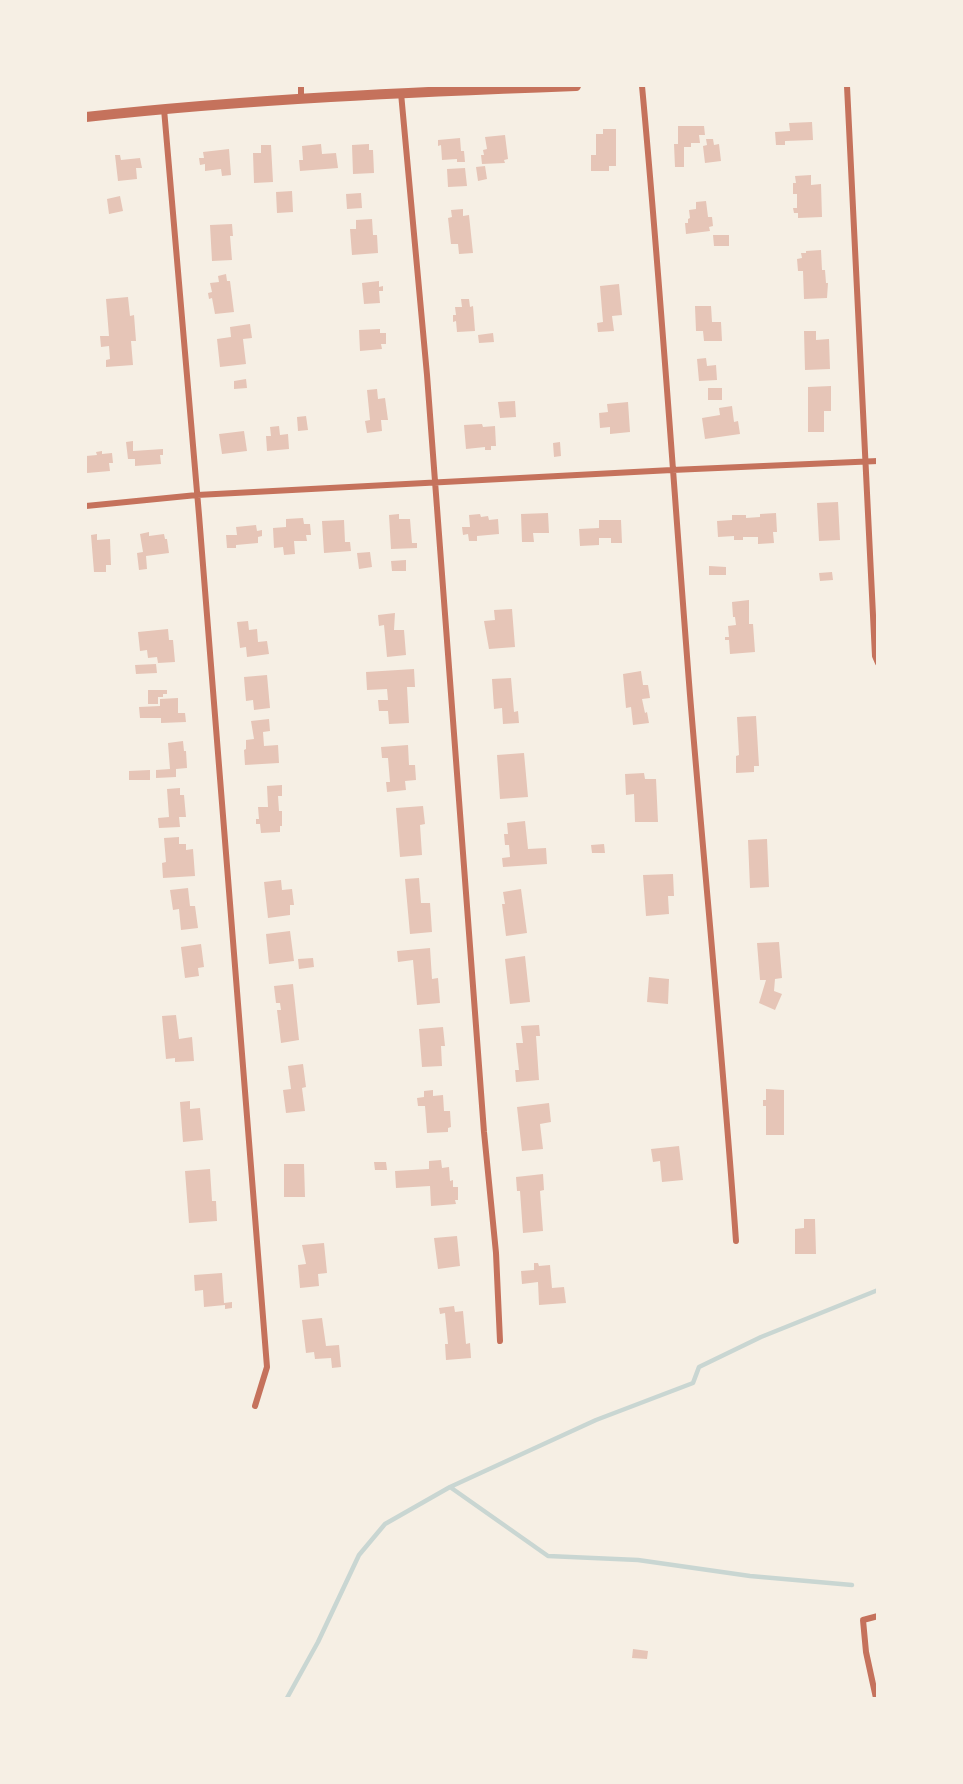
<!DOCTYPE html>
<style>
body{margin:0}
#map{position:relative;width:963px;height:1784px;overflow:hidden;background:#f6efe4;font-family:Literata,serif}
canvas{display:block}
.frame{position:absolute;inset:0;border:87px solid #f6efe4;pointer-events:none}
</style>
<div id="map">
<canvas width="963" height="1784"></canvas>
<div class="frame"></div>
</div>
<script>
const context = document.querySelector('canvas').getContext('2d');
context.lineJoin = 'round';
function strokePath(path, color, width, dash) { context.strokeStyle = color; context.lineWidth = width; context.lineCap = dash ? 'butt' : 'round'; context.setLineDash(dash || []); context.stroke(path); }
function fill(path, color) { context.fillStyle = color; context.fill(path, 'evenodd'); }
const stream = new Path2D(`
 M450,1487l98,69 90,4 112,16 102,9
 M287,1698l31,-56 41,-87 26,-31 65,-37 146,-67 97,-37 6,-16 62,-30 117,-47`);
const building = new Path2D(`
 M812,122l1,18 -28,1v4h-9l-1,-13 15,-1 -1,-8z
 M678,126h26l1,9h-6l1,8h-9v4h-7v20h-9l-1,-23h4z
 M603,129h13v37h-7v5h-18v-16h5v-21h7z
 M505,135l3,24 -4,1 1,3 -23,1 -1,-9h3l-1,-5 4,-1 -2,-12z
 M460,138l1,13h3l1,11h-8v-3l-15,1 -1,-15 -3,1v-6z
 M706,139h7l1,6 5,-1 2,17 -16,2 -2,-17 4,-1z
 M321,144l1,10 14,-1 2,15 -38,3 -1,-11h4l-1,-14z
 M369,144v6h4l1,23 -21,1 -1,-29z
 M261,145h10l2,37 -19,1 -1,-30h8z
 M229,149l2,26 -9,1 -1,-7 -16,2v-7l-5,1 -1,-7h5l-1,-6z
 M115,155h5l1,5 19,-2 2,10h-6l1,11 -19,2z
 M485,166l2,13 -9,2 -2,-14z
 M465,168l2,18 -19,1 -1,-18z
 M811,175v10l10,-1 1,33 -24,1v-5h-4l-1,-5h4v-14h-4v-11h3l-1,-7z
 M292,191l1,21 -16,1 -1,-21z
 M361,193l1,15 -15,1 -1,-15z
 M120,196l3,15 -14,3 -2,-15z
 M706,201l2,16h4l1,9 -4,1 1,4 -24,3 -1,-11h3v-4l2,-1 -1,-8 7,-1v-7z
 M463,209v7l6,-1 4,38 -14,1 -1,-10h-7l-3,-26 4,-1 -1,-7z
 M372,219l1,16h4l1,18 -26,2 -2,-26h6v-9z
 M232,224l1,12h-3l2,24 -20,1 -2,-36z
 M713,235h16v11h-15z
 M821,250l1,20h3l1,13h2l-1,15 -23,1 -1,-28h-5l-1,-12 5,-1 -1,-5h5v-2z
 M226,274l1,7h3l4,31 -19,2 -3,-16 -3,1 -1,-6 4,-1 -2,-9 9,-1 -1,-6z
 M379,281v6l4,-1v5h-4l1,12 -16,1 -2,-21z
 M619,284l3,31 -10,1 2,15 -16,1 -1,-9 6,-1 -3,-36z
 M128,297l2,19 4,-1 2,26h-5l2,24 -27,2v-7l4,-1 -1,-13 -8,1 -1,-11h9l-3,-37z
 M461,299h8l1,8 3,-1 2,25 -18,1 -1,-11 -3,1v-7h3l-1,-8h7z
 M695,306h16l1,16h9l1,19h-18l-1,-10h-7z
 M250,324l2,14 -9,1 3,25 -26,3 -3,-28 14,-2 -1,-10z
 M380,329v4h6v11h-5l1,5 -22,2 -1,-21z
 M804,331h12v9l13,-1 1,30 -25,1z
 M493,333l1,9 -15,1 -1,-8z
 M706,358l1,8 9,-1 1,15 -18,1 -2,-22z
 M246,379l1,9 -13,1v-8z
 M831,386v25h-7v21h-16v-45z
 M708,388h14v12h-14z
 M377,389l1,10 7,-1 3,22h-7l1,11 -15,2 -2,-12 5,-1 -3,-30z
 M515,401l1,16 -16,1 -2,-16z
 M628,402l2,30 -20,2v-7l-10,1 -1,-15 9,-1 -1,-8z
 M732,406l2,16 4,-1 2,13 -35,5 -3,-21 18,-3 -1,-7z
 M306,416l2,14 -10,1 -1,-14z
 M482,424l1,3 12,-1 1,20h-5v4h-6v-3l-19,2 -2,-24z
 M279,426l1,9 8,-1 1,15 -22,2 -1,-15h5l-1,-9z
 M244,431l3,20 -25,3 -3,-20z
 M133,441v10l30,-2v6h-3l1,9 -26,2v-7h-7l-2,-17z
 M560,442l1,14 -7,1 -1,-14z
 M102,451v3l10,-1 1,10h-4l1,8 -23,2 -1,-17 11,-1 -1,-3z
 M838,502l2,38 -21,1 -2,-38z
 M548,513l1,20h-16l1,9h-12l-1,-28z
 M776,513l1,19h-4l1,11 -16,1v-7h-15v3h-9v-4l-16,1 -1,-16 15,-1v-5h14v3l14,-1v-3z
 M399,514v5h11l2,24h5v5l-26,1 -2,-34z
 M480,514l1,3 7,-1 1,4 9,-1 1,15 -22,2v5h-8l-1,-7 -5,1 -1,-8h8l-1,-12z
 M303,518l1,6h6l1,11h-5l1,6h-13l1,13 -11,1 -1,-8 -9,1 -1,-20 13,-1v-8z
 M344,520l1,22h5l1,9 -27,2 -2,-32z
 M599,520h22l1,23h-11v-5h-12v7l-19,1 -1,-17 20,-1z
 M256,525l1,6 5,-1v6l-4,1v6l-22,2v3h-9l-1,-13h11l-1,-8z
 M149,532v4l15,-2 1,5h2l2,14 -23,3 1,13 -8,1 -2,-17 6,-1 -3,-18z
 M97,534v6l13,-1 1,26h-5v7h-12l-3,-37z
 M370,552l2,15 -13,2 -2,-16z
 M406,560v11h-14l-1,-10z
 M709,566l17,1v8h-17z
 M832,572l1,8 -13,1 -1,-8z
 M749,600v24h4l2,28 -25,2 -1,-14h-4v-3h4l-1,-11 8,-1 -1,-8h-2l-1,-15z
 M512,609l3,38 -26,2 -5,-28 11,-1 -1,-10z
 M395,613l-1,17h10l2,25 -19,2 -3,-32 -5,1 -1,-11z
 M248,621l1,9 8,-1 1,13 9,-1 2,13 -22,3 -1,-10 -6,1 -3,-26z
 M168,629l1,11h4l2,22 -17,1 -1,-6 -9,1 -1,-8 -7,1 -2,-19z
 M156,664l1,9 -21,1 -1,-9z
 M414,669l1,18h-8l2,36 -20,1 -1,-13h-9l-1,-11h10l-1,-11 -20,1 -1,-18z
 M641,671l2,14h5l2,13 -8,1 3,14 2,-1 2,11 -16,2 -2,-18 -5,1 -3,-34z
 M267,675l3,33 -16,2 -1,-10 -7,1 -2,-24z
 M511,678l3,34 4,-1 1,12 -16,1 -1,-16 -8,1 -2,-30z
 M148,690h19v4h-4v3h-5v7h-10z
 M178,698v15h7l1,9 -25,1v-5h-21l-1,-11 21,-1v-7z
 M756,716l3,50h-5v6l-18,1v-17l3,-1 -2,-38z
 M269,719l1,12 -7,1 1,14 14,-1 1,18 -34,2 -1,-15 2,-1v-9l8,-1 -3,-18z
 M183,741l1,10h2l1,17 -11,1v8l-20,1v-8l14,-1 -2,-26z
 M408,745l1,20h6l1,15 -11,1 1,9 -19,2 -1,-10h4l-2,-24h-6l-1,-11z
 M524,753l4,44 -28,2 -3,-44z
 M150,770v10h-21v-9z
 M644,773l1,6h11l2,43h-23l-1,-28 -8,1 -1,-21z
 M282,785v11h-4l1,15h3v15h-2v6l-19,1 -1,-9h-4v-5h3l-1,-12h10l-1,-21z
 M180,788v7h4l2,22h-7l1,10 -21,1 -1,-10 11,-1 -2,-28z
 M423,806l2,18 -5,1 2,30 -22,2 -4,-49z
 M525,821l3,28 18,-1 1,16 -44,3 -1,-9 8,-1 -1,-12h-4l-1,-11h4l-1,-11z
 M179,837v7h7v6l7,-1 2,27 -32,2 -1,-15 4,-1 -2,-24z
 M767,839l2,48 -19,1 -2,-48z
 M604,844l1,9h-13l-1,-8z
 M673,874l1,22h-6l1,18 -23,2 -3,-41z
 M419,878l2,25h9l2,29 -22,2 -5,-55z
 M281,880l1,10 10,-1 2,16h-4v10l-22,3 -4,-36z
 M188,888l2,18h5l3,22 -17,2 -2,-21 -6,1 -3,-20z
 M521,889l6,44 -21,3 -4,-32h3l-2,-12z
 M290,931l4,30 -25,3 -3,-30z
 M779,942l3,36 -7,1 -1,12 8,3 -7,16 -16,-7 7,-23h-6l-3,-37z
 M201,944l3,23 -6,1 1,8 -14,2 -4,-31z
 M430,948l2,31 6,-1 2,25 -23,2 -4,-45 -15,2 -1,-11z
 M525,956l5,46 -20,2 -5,-45z
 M313,958l1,9 -15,2 -1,-10z
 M649,977l20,2 -1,25 -21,-2z
 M293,984l6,56 -18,3 -4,-33h4l-1,-7h-4l-2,-17z
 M176,1015l3,24 13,-2 2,24 -19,1v-4l-9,1 -4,-43z
 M539,1025l1,11h-4l3,44 -23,2 -1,-12h4l-3,-27h7l-2,-17z
 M443,1027l2,19h-4l1,20 -20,1 -3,-38z
 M303,1064l3,23 -4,1 3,23 -19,2 -3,-23 8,-1 -3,-23z
 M766,1089l18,1v45h-18v-29h-3v-6h3z
 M433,1090v6l10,-1 1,16h6l1,16 -3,1v4l-21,1 -2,-27h-7l-1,-8 7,-1v-6z
 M190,1101v8l10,-1 3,32 -20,2 -3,-40z
 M549,1103l2,19 -11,2 3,25 -21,2 -5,-44z
 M679,1146l4,34 -21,2 -2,-21 -7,1 -2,-13z
 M441,1160l1,8 7,-1 1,14 3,-1v7h5v13h-3l1,4 -25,2 -1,-20 -34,2 -1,-17 34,-2v-8z
 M374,1162h12l1,8h-12z
 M284,1164h20l1,33h-21z
 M210,1169l2,32h4l1,20 -28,2 -4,-52z
 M543,1174l1,16 -4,1 3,40 -20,2 -3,-42h-3l-1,-14z
 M804,1219h11l1,35h-21v-25l9,-1z
 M457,1236l3,30 -22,3 -4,-31z
 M324,1243l3,30 -9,1 1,12 -19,2 -2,-23 8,-1 -4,-19z
 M534,1263h4l1,3 11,-1 2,23 12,-1 2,16 -27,2 -1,-23 -16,2 -1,-13 13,-1z
 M222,1273l2,30 8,-1v6l-7,1v-4l-21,2 -1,-17 -8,1 -1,-16z
 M454,1306l1,6 8,-1 3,33 4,-1 1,15 -25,2 -1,-16h3l-3,-31 -5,1 -1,-6z
 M322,1318l4,28 13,-1 2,22 -9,1 -1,-10 -16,1 -1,-7 -8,1 -4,-33z
 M633,1649l15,2 -1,8 -15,-1z`);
const minor = new Path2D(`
 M642,86c19,203 32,406 48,609 15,182 33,364 46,546
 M847,86l28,570 3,7
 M401,93l26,282 57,757 12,121 4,88
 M301,99v-13
 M164,109l35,406 68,852 -12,39
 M86,506l111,-11 475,-25 206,-9
 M876,1698l-10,-46 -3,-32 15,-4`);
const tertiary = new Path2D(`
 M86,117c162,-18 327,-25 490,-31`);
strokePath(stream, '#c9d6d2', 4.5);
fill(building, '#e6c5b7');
strokePath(minor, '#c5725c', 6);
strokePath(tertiary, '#c5725c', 10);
</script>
